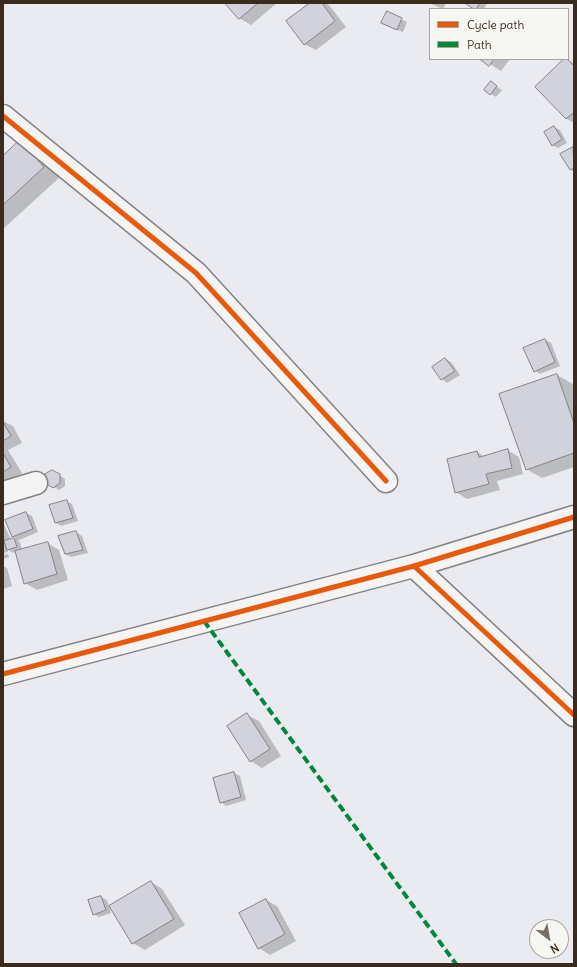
<!DOCTYPE html>
<style>
body{margin:0}
#map{position:relative;width:577px;height:967px;overflow:hidden;background:#eaebf1;font-family:Delius,sans-serif}
canvas{display:block}
.frame{position:absolute;inset:0;border:4px solid #3b2a1e;pointer-events:none}
.legend{position:absolute;left:429px;top:8px;width:140px;height:52px;box-sizing:border-box;background:#f6f6f2;border:1px solid #aba49d;margin:0;padding:5px 7px;list-style:none;font-size:12px;color:#3b2a1e}
.legend li{display:flex;align-items:center;gap:8px;height:20px}
.legend b{width:20px;border:1px solid #aba49d}
.north{position:absolute;left:529px;top:919px;width:40px;height:40px;box-sizing:border-box;background:#f6f6f2;border:1px solid #aba49d;border-radius:50%;rotate:149deg;font-size:11px;font-weight:700;line-height:16px;text-align:center;color:#3b2a1e}
.north::after{content:'';display:block;margin:auto;width:14px;height:18px;background:#786e68;clip-path:polygon(50% 0,100% 100%,50% 72%,0 100%)}
</style>
<div id="map">
<canvas width="577" height="967"></canvas>
<div class="frame"></div>
<ul class="legend">
<li><b style="height:5px;background:#e8590c"></b>Cycle path</li>
<li><b style="height:5px;background:#00873e"></b>Path</li>
</ul>
<div class="north">N</div>
</div>
<script>
const context = document.querySelector('canvas').getContext('2d');
context.lineJoin = 'round';
function fill(path, color) { context.fillStyle = color; context.fill(path, 'evenodd'); }
function strokePath(path, color, width, dash) { context.strokeStyle = color; context.lineWidth = width; context.lineCap = dash ? 'butt' : 'round'; context.setLineDash(dash || []); context.stroke(path); }
const shadow = new Path2D(`
 M227,3h50l-26,22 -12,-7z
 M312,3h13l4,2 17,22 -30,23 -12,-6z
 M429,3h17l-3,6z
 M467,3h20l-3,6h-8z
 M387,12l20,10 -4,10 -15,-6z
 M482,59h28l-9,12z
 M565,59l9,4v60l-7,-4 -31,-32z
 M491,83l11,7 -6,7 -5,-3z
 M554,127l6,3 7,13 -9,5 -6,-3z
 M573,148h1v24l-4,-3 -8,-15z
 M36,151l24,26 -57,52v-72z
 M545,340l6,3 9,23 -20,8 -5,-3z
 M445,359l6,3 9,13 -13,8 -5,-4z
 M557,375l16,9 1,3v80l-32,11 -16,-9z
 M3,421l10,5 9,17 -14,7 14,23 -19,12z
 M507,450l12,7 4,17 -26,7 3,9 -33,9 -11,-7 21,-40 8,5z
 M59,475l6,4v7l-6,4 -13,-7z
 M66,501l6,3 6,17 -17,5 -5,-4z
 M26,513l6,3 6,16 -21,9 3,1 2,8 25,-7 12,7 9,30 -31,10 -12,-7 -9,-31 -3,1 -6,-4 1,3 -5,1v-31l8,18 5,-2 -3,-1 -6,-16z
 M76,532l6,4 6,17 -17,4 -6,-3z
 M8,554l1,3 -6,2v-4z
 M3,566l4,2 5,18 -9,3z
 M247,715l12,6 22,35 -19,12 -11,-7z
 M234,773l6,3 6,24 -20,6 -5,-4z
 M151,882l11,7 23,36 -40,25 -12,-7 -23,-36z
 M101,897l6,3 4,13 -12,4 -5,-3z
 M266,900l11,6 19,35 -26,14 -11,-7z`);
const building = new Path2D(`
 M225,3h33l-19,16z
 M310,3h12l13,18 -31,24 -18,-24z
 M465,3h15l-4,6h-2z
 M387,11l15,7 -5,12 -16,-7z
 M480,59h14l-5,7z
 M564,59h3l7,7v46l-8,7 -31,-32z
 M491,81l6,5 -7,9 -6,-5z
 M554,126l8,13 -10,7 -8,-14z
 M20,140l24,27 -41,38v-49z
 M573,147l1,21 -4,2 -10,-16z
 M545,339l10,23 -21,10 -11,-24z
 M445,358l10,13 -14,9 -9,-13z
 M557,374l17,49v30l-48,17 -27,-76z
 M3,422l8,14 -8,5z
 M508,449l4,19 -26,6 3,10 -34,9 -8,-34 30,-8 2,6z
 M3,453l8,14 -8,5z
 M52,470l8,4v9l-7,5 -8,-5 -1,-8z
 M67,500l6,18 -18,5 -6,-18z
 M26,512l7,17 -21,8 -7,-17z
 M76,531l7,19 -18,4 -7,-18z
 M14,538l3,9 -10,3 -3,-9z
 M48,542l9,32 -33,10 -9,-33z
 M247,713l23,36 -20,13 -23,-36z
 M234,772l7,25 -21,6 -7,-25z
 M151,881l23,38 -42,25 -23,-38z
 M101,896l5,14 -13,5 -5,-15z
 M266,899l19,35 -27,15 -19,-36z`);
const minor = new Path2D(`
 M3,116l193,157 190,208
 M3,493l33,-10
 M414,566l160,149
 M3,674l411,-108 160,-49`);
const quiet = new Path2D(`
 M204,621l252,343`);
const cycleway = new Path2D(`
 M3,116l193,157 190,208
 M414,566l160,149
 M3,674l411,-108 160,-49`);
fill(shadow, '#0003');
fill(building, '#d1d2dc');
strokePath(building, '#858282', 1);
strokePath(minor, '#858282', 25);
strokePath(minor, '#f3f4f3', 22);
strokePath(quiet, '#00873e', 4, [8, 4]);
strokePath(cycleway, '#e8590c', 5);
</script>
